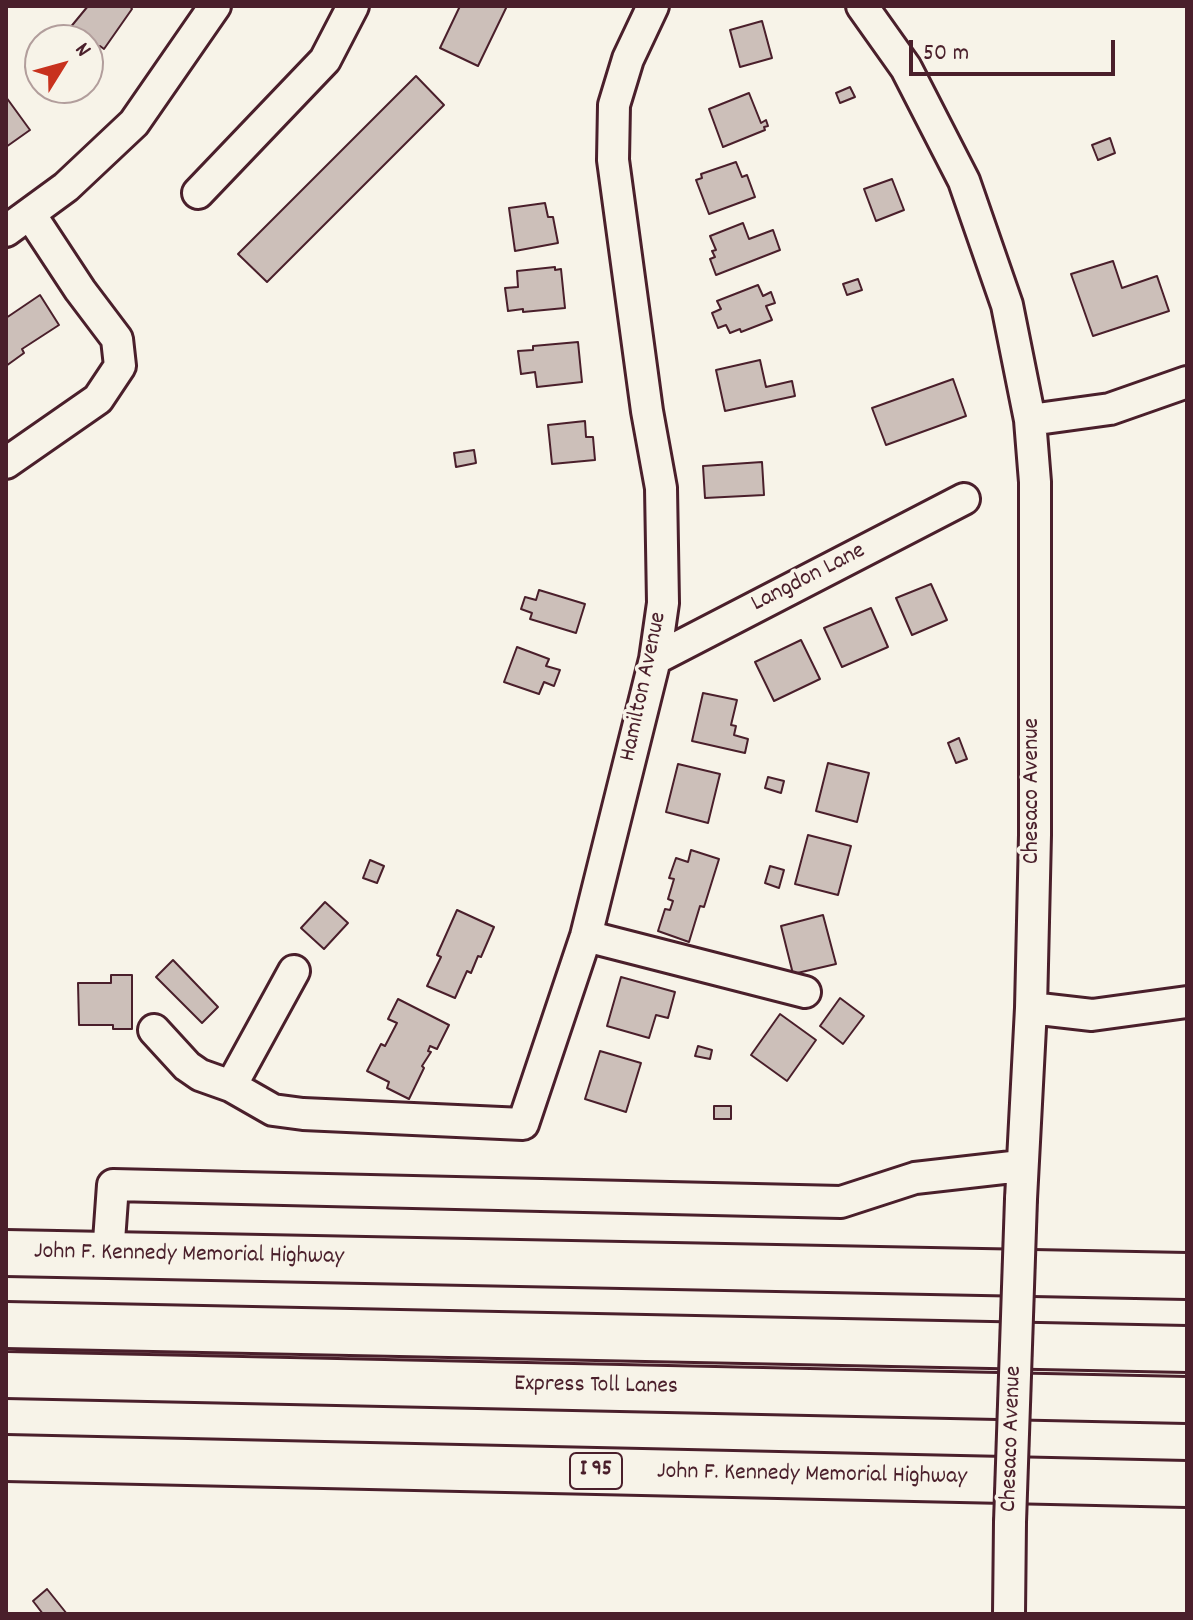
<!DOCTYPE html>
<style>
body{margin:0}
#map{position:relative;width:1193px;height:1620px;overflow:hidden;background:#f7f3e8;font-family:Dekko,sans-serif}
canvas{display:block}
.frame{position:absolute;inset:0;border:8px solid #4a1f2b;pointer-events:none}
.north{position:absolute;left:24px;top:24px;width:80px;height:80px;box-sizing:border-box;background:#f7f3e8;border:2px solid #b29e9c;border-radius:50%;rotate:53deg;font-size:22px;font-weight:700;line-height:32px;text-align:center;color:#4a1f2b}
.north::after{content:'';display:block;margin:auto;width:28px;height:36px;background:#c8321e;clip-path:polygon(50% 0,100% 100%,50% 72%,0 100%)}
.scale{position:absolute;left:909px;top:40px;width:206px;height:36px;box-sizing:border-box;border:4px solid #4a1f2b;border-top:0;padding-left:10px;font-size:24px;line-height:28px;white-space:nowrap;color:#4a1f2b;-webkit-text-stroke:6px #f7f3e8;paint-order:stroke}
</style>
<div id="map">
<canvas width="1193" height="1620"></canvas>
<div class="frame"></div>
<div class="north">N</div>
<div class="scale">50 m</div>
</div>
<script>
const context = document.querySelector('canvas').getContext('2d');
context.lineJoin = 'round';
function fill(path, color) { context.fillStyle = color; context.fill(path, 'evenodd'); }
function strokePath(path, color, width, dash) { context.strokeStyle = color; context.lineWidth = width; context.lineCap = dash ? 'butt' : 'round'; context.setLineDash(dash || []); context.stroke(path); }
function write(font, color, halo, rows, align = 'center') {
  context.font = font + ' Dekko,sans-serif'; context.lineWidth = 7; context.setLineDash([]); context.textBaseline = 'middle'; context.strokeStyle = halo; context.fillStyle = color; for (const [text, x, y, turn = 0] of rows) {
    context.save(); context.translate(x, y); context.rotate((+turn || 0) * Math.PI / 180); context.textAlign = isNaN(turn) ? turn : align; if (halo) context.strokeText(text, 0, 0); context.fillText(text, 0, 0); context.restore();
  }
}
const building = new Path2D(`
 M88,6h42l2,3 -28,40 -4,-3 -12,18v-24h-28z
 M460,6h47l-29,60 -38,-18z
 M762,21l10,37 -32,9 -10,-37z
 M416,76l28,29 -177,177 -29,-28z
 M850,87l5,10 -15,6 -4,-10z
 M749,93l12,30 5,-3 2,6 -4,1 1,3 -42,17 -14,-38z
 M6,97l24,33 -24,17z
 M1110,138l5,15 -17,7 -6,-15z
 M736,162l6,15 5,-2 8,22 -46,17 -13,-34 6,-2 -1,-4z
 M892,179l12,31 -28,11 -12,-32z
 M545,203l3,14h5l5,26 -43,8 -6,-43z
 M743,223l6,16 24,-9 7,20 -64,25 -6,-16 5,-2 -3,-6 4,-1 -6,-14z
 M1113,261l9,27 35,-12 12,35 -76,25 -22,-62z
 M555,267v3l6,-1 4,39 -42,4v-3l-15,2 -3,-23 13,-1 -1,-16z
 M858,279l4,11 -15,5 -4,-11z
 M758,285l5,11 8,-4 4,11 -9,3 6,14 -31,12 -1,-3 -10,4 -4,-8 -8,3 -6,-15 9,-4 -4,-8z
 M40,295l19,30 -37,24 2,4 -18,13v-48z
 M578,342l4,40 -45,5 -2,-15 -14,2 -3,-23 15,-1v-4z
 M760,360l6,27 26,-6 3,15 -70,15 -9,-41z
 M953,379l13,37 -80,29 -14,-37z
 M585,421l1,16h7l2,23 -43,4 -4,-39z
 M474,450l2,13 -20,4 -2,-14z
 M762,462l2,33 -59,3 -2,-32z
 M931,584l16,36 -35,15 -16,-37z
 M539,590l46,14 -9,29 -46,-14 2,-6 -11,-4 4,-12 11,3z
 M871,608l17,39 -46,20 -18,-39z
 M801,640l19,39 -46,22 -19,-39z
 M517,647l32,12 -3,7 14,4 -6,16 -10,-4 -5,12 -35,-12z
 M703,693l34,7 -6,25 5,1 -2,9 14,4 -3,14 -53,-12z
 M959,738l8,21 -11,4 -8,-20z
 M828,763l41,10 -12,49 -41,-11z
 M678,764l42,10 -12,49 -42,-11z
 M768,777l16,4 -3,12 -16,-5z
 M808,835l43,11 -13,49 -43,-11z
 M691,850l28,9 -15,48 -4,-1 -11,36 -31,-11 7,-22 5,1 3,-9 -5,-2 6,-20 -5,-1 7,-20 12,4z
 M370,860l14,6 -7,17 -14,-5z
 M770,866l14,4 -5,18 -14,-5z
 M325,902l23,21 -24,26 -23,-21z
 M457,910l37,17 -13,30 -3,-1 -7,17 -4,-2 -12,27 -28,-12 14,-29 -4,-2z
 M823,915l13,49 -43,10 -12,-48z
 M173,960l45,47 -16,16 -46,-46z
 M111,975h21v54h-19v-4h-34l-1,-42h33z
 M621,977l54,15 -7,26 -12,-3 -7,23 -42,-12z
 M840,998l24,18 -21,28 -23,-18z
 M398,999l51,26 -12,24 -7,-3 -2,5 3,1 -9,14 2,2 -15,31 -22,-11 2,-6 -22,-11 14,-27 4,2 12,-23 -9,-4z
 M780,1014l36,26 -29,41 -36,-26z
 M698,1046l14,4 -2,9 -15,-3z
 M600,1051l41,12 -15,49 -41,-13z
 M714,1106h17v13h-17z
 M47,1589l20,25h-24l-10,-13z`);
const minor = new Path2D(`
 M862,6l44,62 58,113 43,124 23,115 5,62v353l-4,173 -10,191
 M198,193l127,-133 28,-54
 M6,231l60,-44 68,-64 81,-117
 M1030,420l80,-11 77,-27
 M6,463l92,-64 22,-33 -3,-27 -37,-49 -50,-76
 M655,659l309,-160
 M586,936l219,56
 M1031,1008l61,7 95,-13
 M154,1030l33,36 13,9 31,11 42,24 30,4 220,10 63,-188 69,-277 8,-56 -2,-115 -14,-77 -34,-251 1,-55 14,-46 25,-53
 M231,1086l63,-115
 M108,1255l5,-70 728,17 74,-24 106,-12
 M1009,1614l1,-92`);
const highway = new Path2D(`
 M6,1253l1181,23
 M6,1325l1181,24
 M6,1375l1181,25
 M6,1458l1181,26`);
const minorBridge = new Path2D(`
 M1010,1522l11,-323`);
const shields = [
 [596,1471,52]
];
const shieldNames = [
 ["I 95",596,1471]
];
const streetNames = [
 ["Langdon Lane",809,579,-27],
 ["Hamilton Avenue",645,687,-78],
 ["Chesaco Avenue",1034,791,-90],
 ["John F. Kennedy Memorial Highway",189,1256,1],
 ["Express Toll Lanes",596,1387,1],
 ["Chesaco Avenue",1013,1439,-88],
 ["John F. Kennedy Memorial Highway",812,1476,1]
];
fill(building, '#ccbfb9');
strokePath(building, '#4a1f2b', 2);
strokePath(minor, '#4a1f2b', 36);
strokePath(highway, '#4a1f2b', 50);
strokePath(minor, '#f7f3e8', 30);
strokePath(highway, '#f7f3e8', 44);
strokePath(minorBridge, '#4a1f2b', 36, []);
strokePath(minorBridge, '#f7f3e8', 30);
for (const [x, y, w] of shields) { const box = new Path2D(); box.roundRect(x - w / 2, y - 18, w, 36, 6); context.fillStyle = '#f7f3e8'; context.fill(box); strokePath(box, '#4a1f2b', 2); }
write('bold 22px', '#4a1f2b', null, shieldNames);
write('24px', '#4a1f2b', '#f7f3e8', streetNames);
</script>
